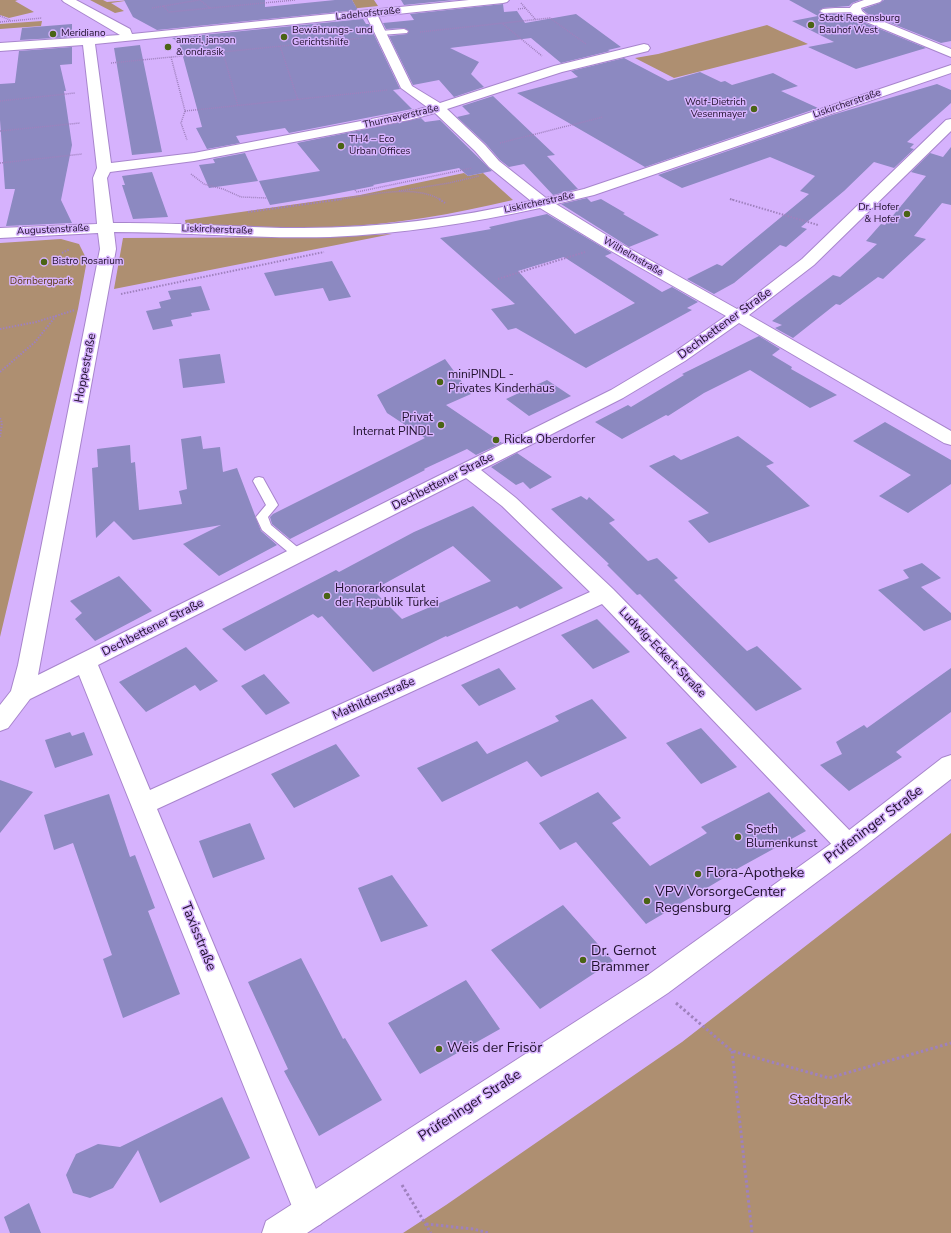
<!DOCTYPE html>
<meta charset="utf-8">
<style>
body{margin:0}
canvas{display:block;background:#d6b2fd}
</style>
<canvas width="951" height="1233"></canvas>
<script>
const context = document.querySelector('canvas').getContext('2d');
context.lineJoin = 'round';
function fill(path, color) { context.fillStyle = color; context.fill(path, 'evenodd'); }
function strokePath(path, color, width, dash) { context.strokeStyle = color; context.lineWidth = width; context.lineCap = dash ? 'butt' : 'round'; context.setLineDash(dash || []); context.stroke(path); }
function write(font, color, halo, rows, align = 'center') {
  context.font = font + ' "Nunito Sans",sans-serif'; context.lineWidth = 3; context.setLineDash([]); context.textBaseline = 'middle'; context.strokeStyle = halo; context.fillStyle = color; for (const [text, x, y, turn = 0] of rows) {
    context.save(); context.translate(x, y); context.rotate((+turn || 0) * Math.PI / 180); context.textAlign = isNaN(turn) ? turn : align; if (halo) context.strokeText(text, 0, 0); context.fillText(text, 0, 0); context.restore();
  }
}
const green = new Path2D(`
 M0,0h18l-3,1 19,11 -25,6 -9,-3z
 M90,0h13l4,2 24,-2 -20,3 13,8 -9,2z
 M352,0h22l4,6 -48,5 26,-4z
 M42,21l-1,5 -41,3v-5z
 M767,25l41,19 -134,34 -39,-20 23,-4z
 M464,173l4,3 15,-3 30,27c-59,14 -120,25 -181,27 -48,1 -97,-1 -146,-2l-1,-5 175,-25z
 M392,234l-278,55 9,-51 207,-1z
 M61,239l18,5 8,16 -9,49 -78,328v-394z
 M951,833v400h-548l43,-28 236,-163z`);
const building = new Path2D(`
 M124,0h141v7l70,-7h17l6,10 -201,20 -24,-13z
 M401,0h53l-50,5z
 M789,0h71l-8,3 -3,3 -26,2 -4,3 4,3h27l8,6 68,28 -70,21 -48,-22 26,-5 -42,-21 26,-5z
 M884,0h67v41l-10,2 -73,-29 -5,-4v-1l17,-6z
 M503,4l1,8 13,-1 8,12 51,-9 45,33 -13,3 2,1 -49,12 -30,-25 -81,10 29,14 -8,12 13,13 -30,10 -15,-17 -26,5 -24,-49 18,-2 2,-3 -5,-3 -18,1 -3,-6 31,-3 -4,-6z
 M363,19l3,5h3l31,65 -7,1 19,19 -123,24 -4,-5 -49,8 4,7 -33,6 -11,-21 6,-1 -23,-85 -7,-4z
 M72,24v13l-52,3 2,-12z
 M140,45l22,107 -30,3 -18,-107z
 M72,47v17l-12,1 6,26h-2l8,54 -11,55 11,23 -66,3 9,-37h-10l-5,-69v-36l15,-1 4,-32z
 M624,58l44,23 32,-9 21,10 4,-1 7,4 41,-12 25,13 -17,5 37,17 -173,59 -128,-74 61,-16 -7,-6z
 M937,84l14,6v13l-44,39 7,2 -4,4 4,1 -20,19 -20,-6 -30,29 -43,36 6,2 -21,18 -6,-2 -46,38 -20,11 -27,-15 30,-15 5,2 87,-72 -9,-3 15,-15 -45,-19 -88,31 -24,-13 174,-60z
 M493,96l62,59 -8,1 31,33 -25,6 -29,-31 -15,3 -9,-7 -14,-16 -29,-27 13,-3 -8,-8z
 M421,118l4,4 15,-2 52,51 -24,5 -9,-8 -86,17 1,1 -50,10 -54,9 -11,-24 61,-10 -23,-28z
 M951,147v58l-9,-2 -28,33 12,3 -43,40 -5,-2 -38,28 -4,-1 -43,34 -18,-10 7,-3 -10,-4 61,-46 7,2 37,-33 -11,-3 15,-17 4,1 41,-49 -15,-4 19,-19 13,4z
 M245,153l13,28 -49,7 -10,-23 16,-2 -2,-4z
 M152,172l16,45 -35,2 -11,-34h3l-3,-9z
 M587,198l4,4 10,-3 24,14 -2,1 36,21 -30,12 -68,-43z
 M547,214l65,39 -7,3 57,36 10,-5 26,15 -11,6 5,2 -106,58 -70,-40 -8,2 -17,-21 24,-5 -75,-66 51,-9 -2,-2zM564,257l71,46 -60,31 -57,-63z
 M332,261l19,36 -22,4 -6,-13 -48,8 -11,-23z
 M201,286l9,24 -19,3 1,3 -21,4 2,6 -20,4 -7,-19 15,-3 -2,-6 12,-3 -3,-8z
 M759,336l21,13 -8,6 20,12 -1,2 46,26 -27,13 -60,-38 -46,23 -36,23 -2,-1 -44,24 -27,-17 33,-17 3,2 53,-32 -2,-1z
 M220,354l5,29 -42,5 -4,-29z
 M445,359l26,35 -25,11 56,38 -26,12 -9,-6 -43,20 1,1 -135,69 -18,-15 -2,-7 3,-3 152,-76 -38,-25 -10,-18z
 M547,380l24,16 -42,20 -23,-17z
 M885,422l66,38v24l-43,29 -29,-17 32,-21 -58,-34z
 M201,436l2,13 17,-2 3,25 14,-4 24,63 16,14 -58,31 -36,-32 38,-19 -88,15 -19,-19 -18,17 -4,-70 6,-1 -1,-18 33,-4 1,18 4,-1 4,48 43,-6 -3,-13 8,-2 -6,-50z
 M738,436l36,27 -8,3 44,40 -101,37 -21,-22 21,-8 -60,-47 25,-11 7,5z
 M517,453l35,24 -22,12 -7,-7 -7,3 -25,-18z
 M581,496l6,4 2,-3 26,23 -6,3 39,38 9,-3 21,20 -4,2 73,71 10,-5 45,43 -46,22 -116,-117 -3,1 -30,-30 2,-1 -58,-55z
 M473,506l90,82 -43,21 -3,-3 -70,31 -1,-1 -73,36 -51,-56 -4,2 -5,-4 -68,37 -23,-22 114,-59 3,2 75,-40zM453,546l38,35 -89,38 -29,-29z
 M922,563l19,15 -20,9 30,26v7l-27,11 -46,-41 31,-12 -6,-8z
 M119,576l33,35 -57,30 -20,-22 7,-6 -12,-12z
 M597,619l33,33 -37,17 -32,-34z
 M186,647l32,34 -18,10 -5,-6 -49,27 -27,-30z
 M499,668l17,21 -37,17 -18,-21z
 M951,668v44l-55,40 6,5 -53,34 -29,-26 22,-11 -6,-12 28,-17 3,3z
 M264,674l26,29 -24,12 -25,-29z
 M592,699l35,39 -86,39 -14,-16 -85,41 -25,-34 60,-27 10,13 72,-33 -4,-5z
 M701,728l36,39 -36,17 -35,-41z
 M70,732l2,4 12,-4 9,23 -38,13 -10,-28z
 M336,744l24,32 -66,32 -23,-34z
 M0,780l33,12 -33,41z
 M598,792l23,26 -9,5 38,43 57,-33 -6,-6 68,-35 37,39 -80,44 1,1 -81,48 -70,-82 -16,8 -21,-27z
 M109,794l21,63 5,-2 20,53 -7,3 32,83 -57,24 -20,-59 9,-4 -39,-112 -19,7 -10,-35z
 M250,823l15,36 -52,19 -14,-37z
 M392,875l36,51 -47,16 -23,-54z
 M563,905l50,56 -73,48 -49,-59z
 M301,958l42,81 2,-1 37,62 -63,36 -35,-65 4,-2 -40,-87z
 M466,980l34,49 -80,45 -32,-51z
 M222,1097l28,61 -90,45 -22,-53 -25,38 -23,10 -17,-5 -7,-18 10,-21 22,-10 22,3z
 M29,1203l12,30h-31l-6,-16z`);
const pathFar2 = new Path2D(`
 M200,0l10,8
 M521,3l15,17
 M163,6l6,6 126,-12
 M152,8l47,-8
 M518,9l8,-1
 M0,16l10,4
 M0,22l42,-4
 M503,24l39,32
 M420,32l130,-14 36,26
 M280,46l18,54
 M223,52l15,54
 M171,57l14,54 -4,12 6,17
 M111,63l252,-25
 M0,101l75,-8
 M185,111l202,-21
 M0,131l80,-8
 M500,143l103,-26
 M0,163l82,-9
 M191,174l13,10 19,5 18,8 26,1
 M355,190l2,2 115,-24
 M399,191l50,-8 30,-7
 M730,199l4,1
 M335,200c30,-4 79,-17 106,0`);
const pathFar1 = new Path2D(`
 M439,199l6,4
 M730,199l88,26
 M248,212l95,-13
 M62,253l8,-4
 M498,279l87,-27
 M121,294l203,-42
 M0,329l36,-7 39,-12
 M0,372l35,-30 21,-26
 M0,418l2,5 -2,14`);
const path = new Path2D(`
 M676,1003l56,48 97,27 122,-35
 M732,1051l20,182
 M402,1185l29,48
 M426,1224l47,5 16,4`);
const lane = new Path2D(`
 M835,8h21l3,2 -3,2 -33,1 -3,-2 3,-2z
 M404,29l4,2 -1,2 -26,2 -4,-2 4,-2z
 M259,477l4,1 15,27 -10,12 3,8 31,26 2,3 -2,3h-8l-32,-27 -6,-13 10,-12 -13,-24 2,-3z`);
const street = new Path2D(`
 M62,0h14l54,29 2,5 337,-34h40l-2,2 -4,1 -125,13 34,70 28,17 114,-37 90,-22 4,1 2,3 -2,3 -86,21 -115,37 38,36 14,16 47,37 38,-9 367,-124v8l-357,122 -38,9 60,37 121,68 65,-50 144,-139 5,-1v12l-137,134 -65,50 202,116v14l-7,-2 -205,-120 -54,38 -62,37 -142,72 35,28 97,91 244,249 4,7 -4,7 -9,4 -9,-4 -237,-248 -445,205 169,404 -5,11 -11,5 -11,-5 -220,-549 -49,24 -22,29 -8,3v-26l11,-14 7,-26 82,-416 -2,-16 -98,5v-10l97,-4 -4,-46 4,-10 -14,-123 -83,6v-8l120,-8 -56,-33zM367,17l34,71 26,19 -19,5 -214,41 -83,10 -16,-119zM435,113l40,38 14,16 42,34c-75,17 -151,27 -228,27 -63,0 -127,-6 -190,-5l-6,-45 3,-6 84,-11 215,-41zM540,208l64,39 122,69 -53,37 -62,37 -573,285 78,-426 -2,-17c72,0 144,7 216,5 71,-3 141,-14 210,-29zM466,478l36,28 88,86 -440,198 -52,-125z
 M864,0h18l-2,2 -19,6 1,3 5,4 84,34v8l-92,-38 -6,-4 -4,-6 4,-5z`);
const secondary = new Path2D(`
 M951,755v24l-94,73 -189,141 -361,240h-45l4,-12 382,-246 191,-137 103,-80z`);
const markers = [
 [811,25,4,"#4a6414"],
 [53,34,4,"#4a6414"],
 [284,37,4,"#4a6414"],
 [168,47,4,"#4a6414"],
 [754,109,4,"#4a6414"],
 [341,146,4,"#4a6414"],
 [907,214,4,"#4a6414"],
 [44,262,4,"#4a6414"],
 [440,382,4,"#4a6414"],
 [441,425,4,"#4a6414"],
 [496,440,4,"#4a6414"],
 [327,596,4,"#4a6414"],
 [738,837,4,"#4a6414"],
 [698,874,4,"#4a6414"],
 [647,901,4,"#4a6414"],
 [583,960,4,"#4a6414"],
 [439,1049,4,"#4a6414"]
];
const farStreetnames = [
 ["Ladehofstraße",368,14,-6],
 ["Liskircherstraße",847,104,-19],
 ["Thurmayerstraße",401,117,-13],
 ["Liskircherstraße",539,203,-12],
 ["Augustenstraße",53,230,-3],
 ["Liskircherstraße",217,230,2],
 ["Wilhelmstraße",633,257,30]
];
const farPoinames = [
 ["Stadt Regensburg",819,19],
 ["Bauhof West",819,31],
 ["Bewährungs- und",292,31],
 ["Gerichtshilfe",292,43],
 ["Meridiano",61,34],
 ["ameri, janson",176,41],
 ["& ondrasik",176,53],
 ["Wolf-Dietrich",746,103,"right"],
 ["Vesenmayer",746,115,"right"],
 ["TH4 – Eco",349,140],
 ["Urban Offices",349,152],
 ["Dr. Hofer",899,208,"right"],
 ["& Hofer",899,220,"right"],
 ["Bistro Rosarium",52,262]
];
const farParknames = [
 ["Dörnbergpark",41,282]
];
const streetNames = [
 ["Dechbettener Straße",725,324,-36],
 ["Hoppestraße",86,368,-79],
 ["Dechbettener Straße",443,482,-27],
 ["Dechbettener Straße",153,628,-27],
 ["Ludwig-Eckert-Straße",662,653,46],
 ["Mathildenstraße",374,699,-24]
];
const poiNames = [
 ["miniPINDL -",448,375],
 ["Privates Kinderhaus",448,389],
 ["Privat",433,418,"right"],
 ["Internat PINDL",433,432,"right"],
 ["Ricka Oberdorfer",504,440],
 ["Honorarkonsulat",335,589],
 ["der Republik Türkei",335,603],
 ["Speth",746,830],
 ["Blumenkunst",746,844]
];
const nearStreetnames = [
 ["Prüfeninger Straße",874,825,-37],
 ["Taxisstraße",198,937,68],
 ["Prüfeninger Straße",470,1106,-33]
];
const nearPoinames = [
 ["Flora-Apotheke",706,874],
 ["VPV VorsorgeCenter",655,893],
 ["Regensburg",655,909],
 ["Dr. Gernot",591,952],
 ["Brammer",591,968],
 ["Weis der Frisör",447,1049]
];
const nearParknames = [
 ["Stadtpark",820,1101]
];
fill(green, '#ae8f71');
fill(building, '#8c89c1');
strokePath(lane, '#a885cd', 2);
strokePath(street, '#a885cd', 2);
strokePath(secondary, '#a885cd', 2);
strokePath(pathFar2, '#9f81be', 1.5, [1, 1]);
strokePath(pathFar1, '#9f81be', 2, [1.5, 1.5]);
strokePath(path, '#9f81be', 3, [2.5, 2.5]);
fill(lane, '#fff');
fill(street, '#fff');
fill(secondary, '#fff');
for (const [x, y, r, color] of markers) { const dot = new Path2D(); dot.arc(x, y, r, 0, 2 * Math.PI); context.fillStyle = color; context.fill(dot); strokePath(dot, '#d6b2fd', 1.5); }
write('10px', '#20112d', '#d6b2fd', farStreetnames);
write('10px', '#20112d', '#d6b2fd', farPoinames, 'left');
write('10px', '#5d3c19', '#d6b2fd', farParknames);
write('12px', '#20112d', '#d6b2fd', streetNames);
write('12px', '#20112d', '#d6b2fd', poiNames, 'left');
write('14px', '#20112d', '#d6b2fd', nearStreetnames);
write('14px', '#20112d', '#d6b2fd', nearPoinames, 'left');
write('14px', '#5d3c19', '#d6b2fd', nearParknames);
</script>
